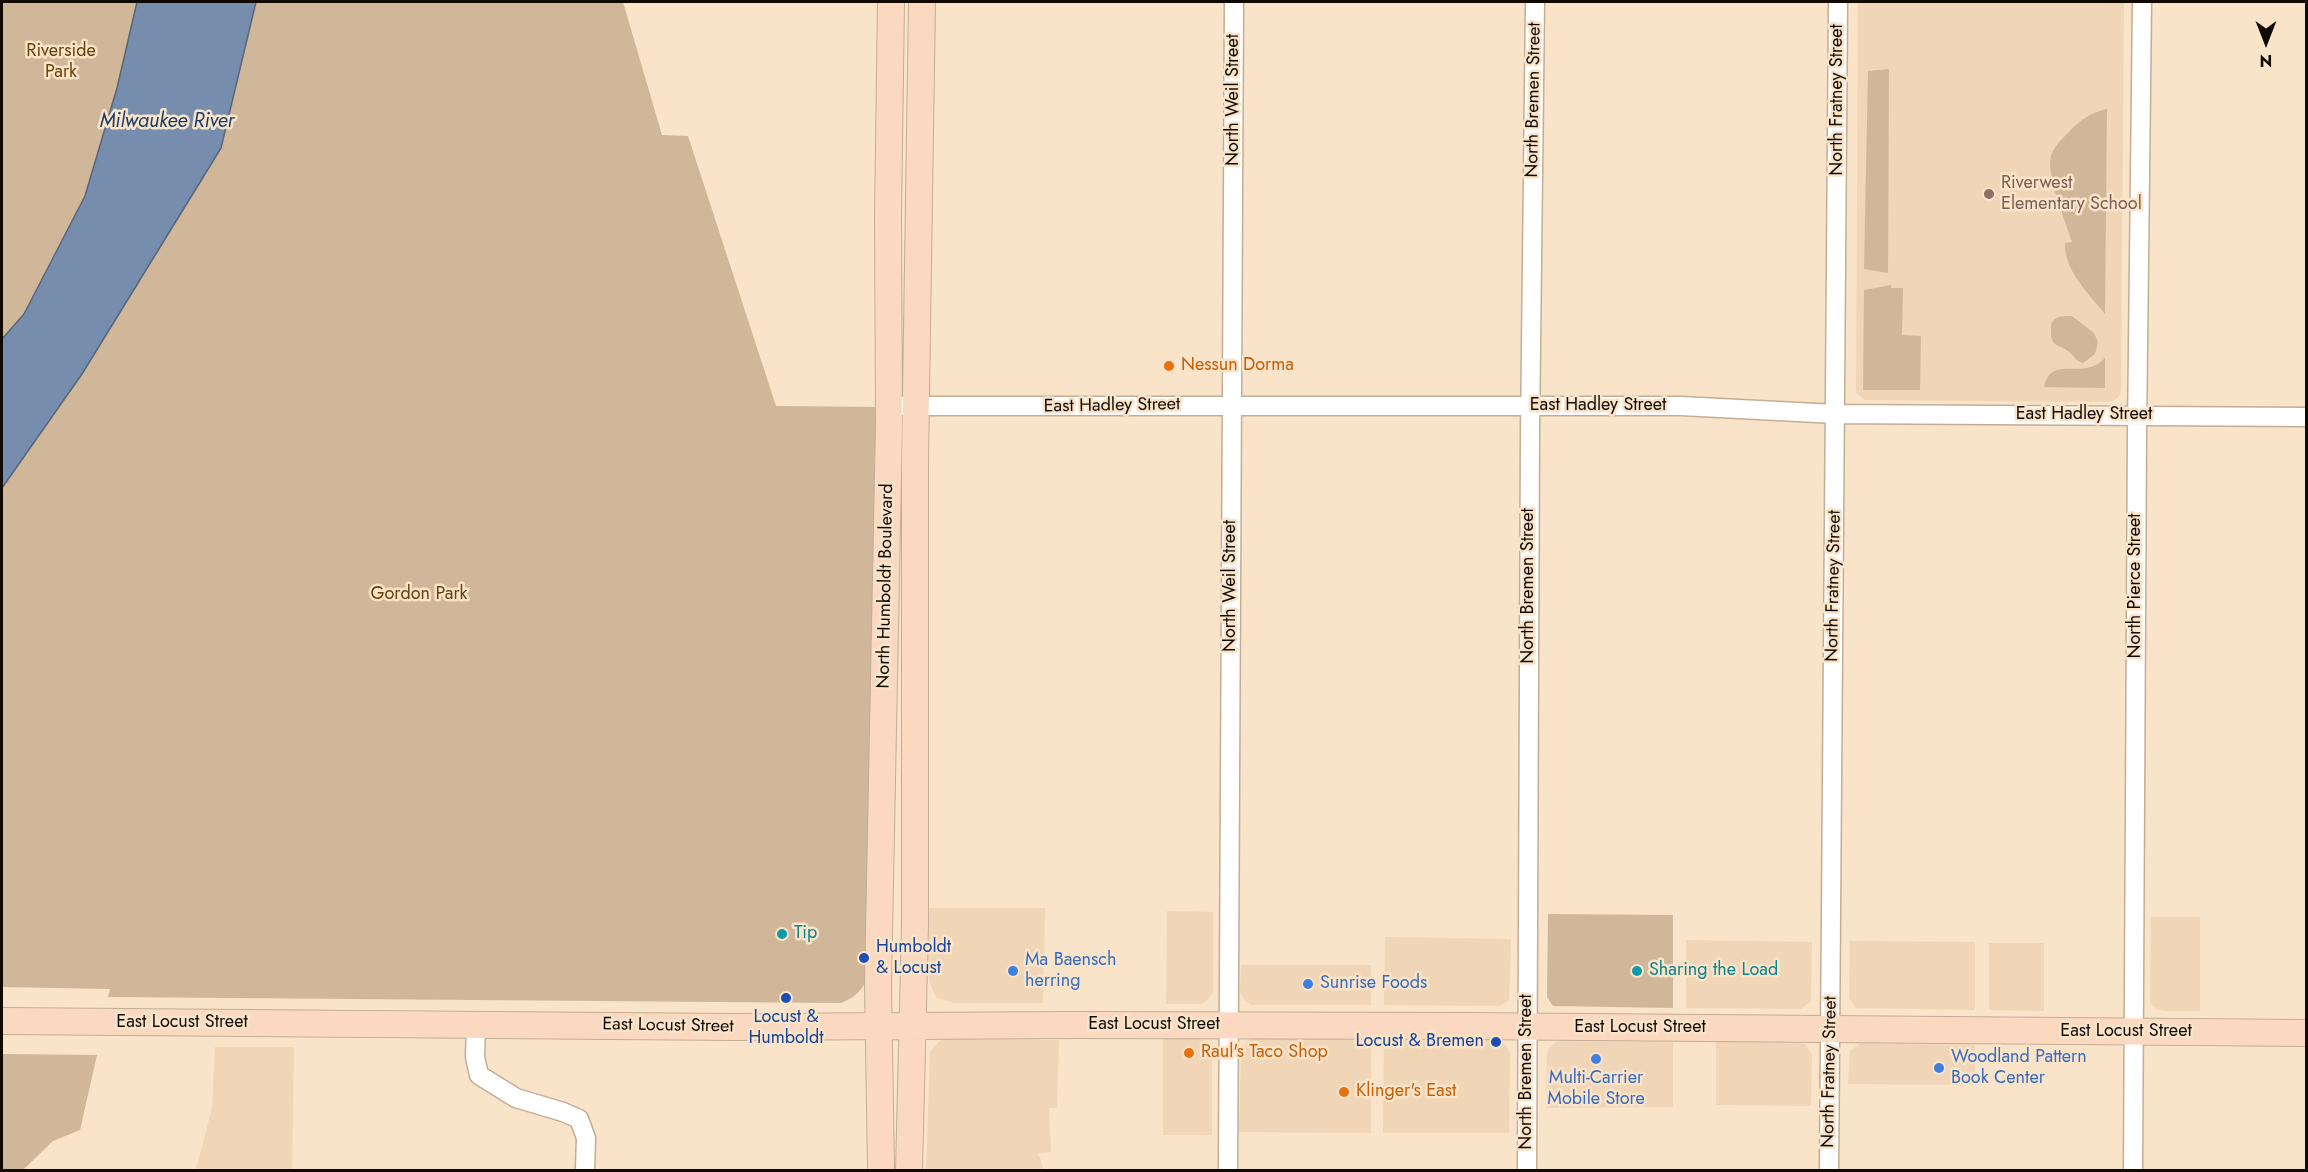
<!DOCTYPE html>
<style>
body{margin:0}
#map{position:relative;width:2308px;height:1172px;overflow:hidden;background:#f9e3c9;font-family:Jost,sans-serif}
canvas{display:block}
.frame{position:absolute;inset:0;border:3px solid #110a03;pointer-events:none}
.north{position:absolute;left:2236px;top:12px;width:60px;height:60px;-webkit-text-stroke:4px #f9e3c9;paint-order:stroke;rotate:180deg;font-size:16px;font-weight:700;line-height:24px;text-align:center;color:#110a03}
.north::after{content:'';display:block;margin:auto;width:21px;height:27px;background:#110a03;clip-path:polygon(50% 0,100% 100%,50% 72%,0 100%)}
</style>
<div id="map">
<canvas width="2308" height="1172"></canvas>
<div class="frame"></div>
<div class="north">N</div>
</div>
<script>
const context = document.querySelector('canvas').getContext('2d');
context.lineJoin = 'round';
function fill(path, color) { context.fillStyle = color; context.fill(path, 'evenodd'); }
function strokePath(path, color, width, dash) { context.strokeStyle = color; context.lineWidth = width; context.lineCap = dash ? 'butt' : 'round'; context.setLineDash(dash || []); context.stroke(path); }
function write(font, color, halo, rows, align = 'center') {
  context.font = font + ' Jost,sans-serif'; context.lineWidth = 5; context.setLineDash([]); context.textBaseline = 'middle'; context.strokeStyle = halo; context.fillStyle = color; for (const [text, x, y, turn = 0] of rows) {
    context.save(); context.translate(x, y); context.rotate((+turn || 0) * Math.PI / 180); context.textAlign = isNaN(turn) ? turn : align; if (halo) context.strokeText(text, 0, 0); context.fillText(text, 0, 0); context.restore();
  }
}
const built = new Path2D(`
 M1858,2h266l-3,386 -1,7 -5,5 -6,2 -244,-2 -9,-7z
 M925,908h120l-2,95h-89l-17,-5 -7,-14 -5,-44z
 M1167,911l46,1v79l-2,5 -9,8h-36z
 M2151,917h49v94h-36l-7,-2 -5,-4 -2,-4z
 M1385,937l126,2 -2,61 -9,6 -116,-1z
 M1686,940l126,2 -1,59 -10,8 -115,-1z
 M1850,941l125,1v68l-119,-2 -7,-10z
 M1989,943h55v68l-55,-1z
 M1241,965h130v40h-119l-7,-4 -5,-9z
 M1163,1038h34l13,5 2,6v86h-49z
 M1253,1038l118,2v93l-132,-1 2,-81 6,-10z
 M951,1039l108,1 -2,68h-8l2,44 -13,1 6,17h-118l4,-118 11,-12z
 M1384,1040h113l6,3 5,5 2,6 -1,79h-126z
 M1558,1041l115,1v65l-127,1 1,-52 1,-7z
 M1716,1042l85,1 5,2 6,10 -1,51 -95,-1z
 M1861,1043l114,2v40l-127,-1 2,-33z
 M215,1047h79l-2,123h-96l16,-62z`);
const green = new Path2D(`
 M2,2h135l-20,86 -32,108 -61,118 -22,25z
 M256,2h367l39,133 26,1 88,270 105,1v25l-6,6 -3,363 -5,179c-7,12 -13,18 -26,23l-733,-6 2,-8 -108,-2v-499l70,-100 149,-240z
 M1889,69l-1,204 -24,-4 4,-198z
 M2107,109l-2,205c-16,-20 -41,-43 -40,-71l7,-1c-7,-21 -22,-58 -22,-80 0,-12 11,-22 19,-30 12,-13 21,-19 38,-23z
 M1891,285v3h12l-1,47 19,1 -1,54h-57l1,-100z
 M2072,316l22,17 4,9 -3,12 -12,9c-8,-2 -9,-8 -15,-12 -4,-3 -9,-4 -13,-7 -4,-4 -4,-9 -4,-14 -1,-14 10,-14 21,-14z
 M2105,358v30l-61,-1c7,-34 40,-5 61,-29z
 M1548,914l125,1v93l-120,-2 -6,-9z
 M2,1054l95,1 -17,75 -27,11 -30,29h-21z`);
const water = new Path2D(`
 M137,2h119l-35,146 -139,226 -80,114v-149l22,-25 61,-118 32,-108z`);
const street = new Path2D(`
 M889,406h792l155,8 470,3
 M476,1024l-1,33 4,18 37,23 47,14 16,7 7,19 -1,32
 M1228,1170l6,-1168
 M1527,1170l3,-737 5,-431
 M1829,1170l9,-1168
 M2133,1170l4,-737 5,-431`);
const secondary = new Path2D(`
 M2,1021l733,6 341,-2 390,1 840,7
 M881,1170l-3,-186 11,-560 -1,-208 3,-214
 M909,1170l6,-245v-464l7,-459`);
const markers = [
 [1989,194,6,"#8d6e63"],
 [1169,366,6,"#e8710a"],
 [782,934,6,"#0f9aa8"],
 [864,958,6,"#1a4fb4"],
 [1013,971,6,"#3f7fe0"],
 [1637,971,6,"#0f9aa8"],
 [1308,984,6,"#3f7fe0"],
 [786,998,6,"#1a4fb4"],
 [1496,1042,6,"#1a4fb4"],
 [1189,1053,6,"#e8710a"],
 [1596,1059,6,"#3f7fe0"],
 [1939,1068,6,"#3f7fe0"],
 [1344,1092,6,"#e8710a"]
];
const parkNames = [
 ["Riverside",61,52],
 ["Park",61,73],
 ["Gordon Park",419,595]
];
const streetNames = [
 ["North Weil Street",1234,100,-90],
 ["North Bremen Street",1534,100,-89],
 ["North Fratney Street",1838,100,-90],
 ["East Hadley Street",1112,406,-1],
 ["East Hadley Street",1598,406],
 ["East Hadley Street",2084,415],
 ["North Humboldt Boulevard",886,586,-89],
 ["North Weil Street",1231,586,-90],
 ["North Bremen Street",1529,586,-90],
 ["North Fratney Street",1834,586,-89],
 ["North Pierce Street",2136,586,-90],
 ["East Locust Street",182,1023],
 ["East Locust Street",1154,1025],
 ["East Locust Street",668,1026,1],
 ["East Locust Street",1640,1028],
 ["East Locust Street",2126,1032],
 ["North Bremen Street",1527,1072,-90],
 ["North Fratney Street",1830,1072,-89]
];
const educationNames = [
 ["Riverwest",2001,184],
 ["Elementary School",2001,205]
];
const foodNames = [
 ["Nessun Dorma",1181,366],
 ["Raul's Taco Shop",1201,1053],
 ["Klinger's East",1356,1092]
];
const cultureNames = [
 ["Tip",794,934],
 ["Sharing the Load",1649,971]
];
const transitNames = [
 ["Humboldt",876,948],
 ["& Locust",876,969],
 ["Locust &",786,1018,"center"],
 ["Humboldt",786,1039,"center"],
 ["Locust & Bremen",1484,1042,"right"]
];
const shopNames = [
 ["Ma Baensch",1025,961],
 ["herring",1025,982],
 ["Sunrise Foods",1320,984],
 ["Woodland Pattern",1951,1058],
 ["Book Center",1951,1079],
 ["Multi-Carrier",1596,1079,"center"],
 ["Mobile Store",1596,1100,"center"]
];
const waterNames = [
 ["Milwaukee River",167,122]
];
fill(built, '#f0d5b6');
fill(green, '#d1b799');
fill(water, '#768dad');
strokePath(water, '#58667a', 1.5);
strokePath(street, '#c3ad95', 21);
strokePath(secondary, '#c3ad95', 28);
strokePath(street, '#fff', 18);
strokePath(secondary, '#fbd9c0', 26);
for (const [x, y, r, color] of markers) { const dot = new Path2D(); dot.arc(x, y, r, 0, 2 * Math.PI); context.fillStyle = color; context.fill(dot); strokePath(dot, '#f9e3c9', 2); }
write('18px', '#674108', '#f9e3c9', parkNames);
write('18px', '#110a03', '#f9e3c9', streetNames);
write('18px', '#785e54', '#f9e3c9', educationNames, 'left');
write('18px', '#c56008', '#f9e3c9', foodNames, 'left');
write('18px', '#0d838f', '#f9e3c9', cultureNames, 'left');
write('18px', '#164399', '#f9e3c9', transitNames, 'left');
write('18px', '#366cbe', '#f9e3c9', shopNames, 'left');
write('italic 20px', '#1b3c67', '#f9e3c9', waterNames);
</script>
